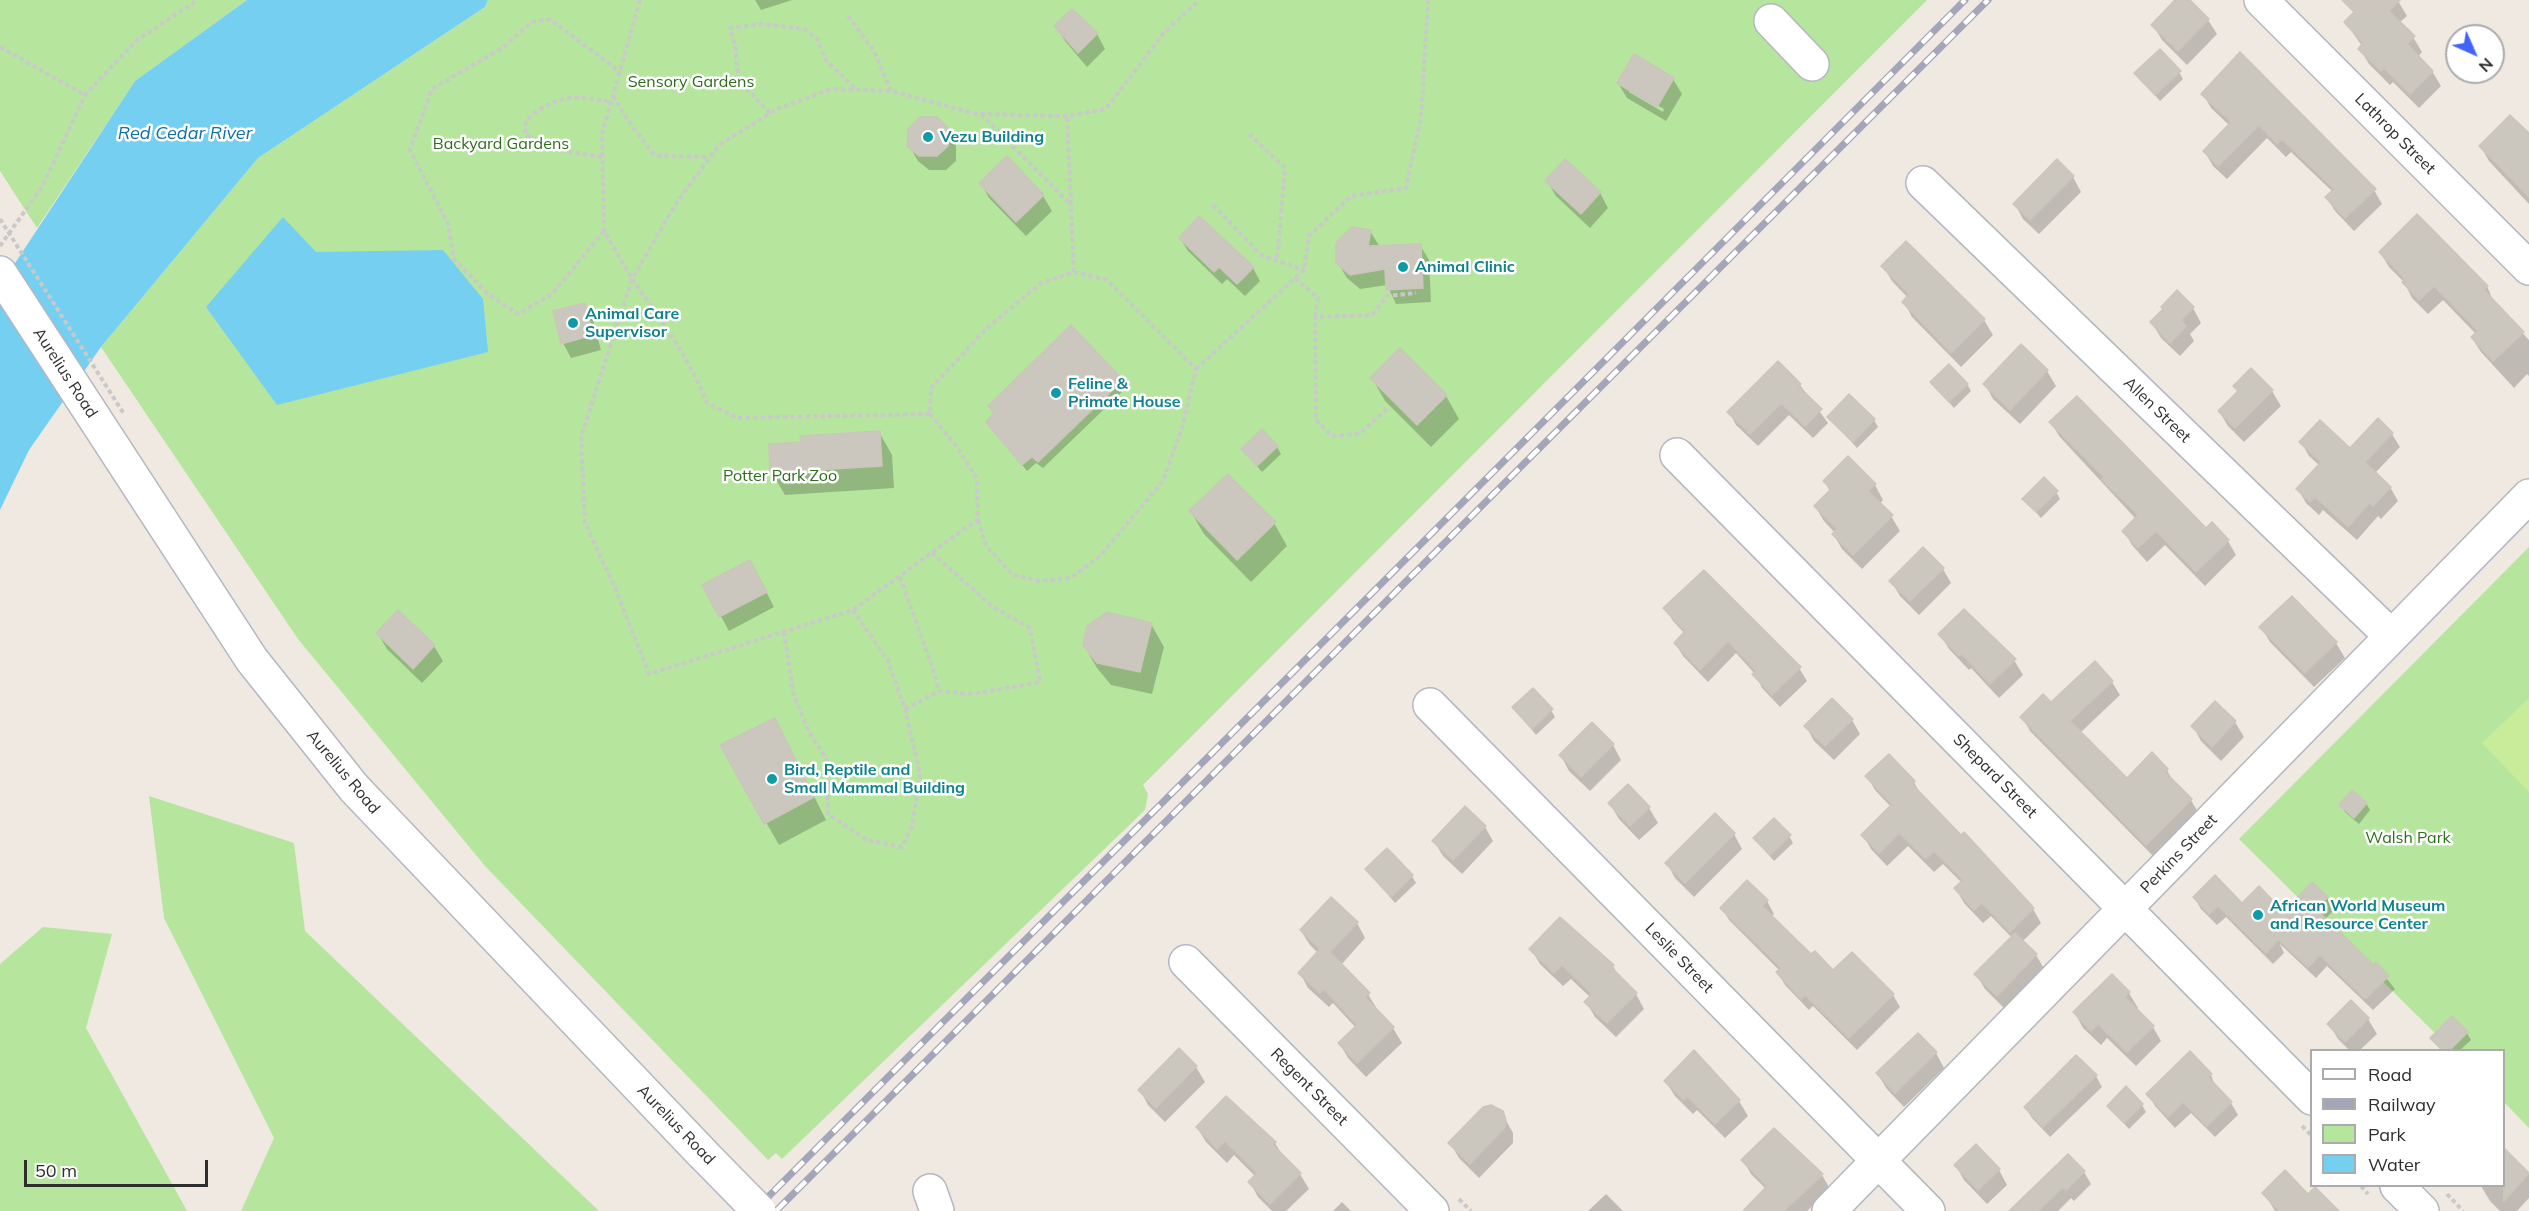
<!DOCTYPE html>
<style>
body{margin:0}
#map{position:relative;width:2529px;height:1211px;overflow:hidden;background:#efe9e1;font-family:Mulish,sans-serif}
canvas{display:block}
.legend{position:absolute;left:2310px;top:1049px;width:195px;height:138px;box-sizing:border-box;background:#fff;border:2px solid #ababab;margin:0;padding:8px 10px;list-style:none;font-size:18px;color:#2e2e2e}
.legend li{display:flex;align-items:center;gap:12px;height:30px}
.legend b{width:30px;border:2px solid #ababab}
.north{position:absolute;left:2445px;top:24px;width:60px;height:60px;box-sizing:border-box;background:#fff;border:2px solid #ababab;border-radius:50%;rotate:135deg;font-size:16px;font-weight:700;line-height:24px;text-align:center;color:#2e2e2e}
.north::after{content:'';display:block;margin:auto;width:21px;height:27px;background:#4264fb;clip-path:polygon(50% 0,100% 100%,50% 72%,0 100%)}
.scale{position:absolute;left:24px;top:1160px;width:184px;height:27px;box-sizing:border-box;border:3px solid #2e2e2e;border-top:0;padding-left:8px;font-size:18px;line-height:21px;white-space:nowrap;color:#2e2e2e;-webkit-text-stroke:4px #fff;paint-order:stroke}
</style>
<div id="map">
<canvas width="2529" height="1211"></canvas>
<ul class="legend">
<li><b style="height:8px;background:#fff"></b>Road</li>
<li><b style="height:8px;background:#a3a6b8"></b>Railway</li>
<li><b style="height:16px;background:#b6e59e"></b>Park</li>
<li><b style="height:16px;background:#75cff0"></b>Water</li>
</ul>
<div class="north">N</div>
<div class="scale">50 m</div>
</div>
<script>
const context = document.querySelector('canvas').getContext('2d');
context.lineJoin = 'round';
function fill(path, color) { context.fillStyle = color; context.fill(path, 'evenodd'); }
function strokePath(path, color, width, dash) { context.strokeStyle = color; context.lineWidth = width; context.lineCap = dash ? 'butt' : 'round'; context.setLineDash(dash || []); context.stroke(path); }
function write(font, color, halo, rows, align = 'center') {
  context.font = font + ' Mulish,sans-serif'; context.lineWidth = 5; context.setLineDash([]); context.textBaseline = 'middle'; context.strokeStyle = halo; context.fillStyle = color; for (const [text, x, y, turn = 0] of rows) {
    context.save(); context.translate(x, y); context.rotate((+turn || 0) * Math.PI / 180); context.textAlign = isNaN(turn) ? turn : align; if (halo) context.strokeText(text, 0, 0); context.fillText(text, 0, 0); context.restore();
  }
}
const green = new Path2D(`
 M0,0h247l-112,81 -98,147 -37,-57z
 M488,0h1439l-784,785 5,9 -3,16 -363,349 -6,-6 -8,7 -283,-294 -187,-227 -197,-292 157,-189 227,-151z
 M2529,547v581l-25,-26v-52h-52l-213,-211z
 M149,796l145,47 11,88 294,280h-358l33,-73 -110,-220z
 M43,927l69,7 -26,94 101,183h-187v-247z`);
const pitch = new Path2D(`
 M2529,698v94l-47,-49z`);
const water = new Path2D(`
 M247,0h241l-3,7 -227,151 -157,189 -72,103 -29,60v-224l135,-205z
 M283,217l33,35 127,-2 40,49 5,53 -211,53 -71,-98z`);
const shadow = new Path2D(`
 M755,0h37l-31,10z
 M2177,0h11l20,20 9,14 -30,31 -25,-25 -9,-15z
 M2369,0l29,1 9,15 -8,7 14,14 9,15 -4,5 14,14 9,15 -22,22 -26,-26 -3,3 -21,-21 -9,-15 2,-3 -16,-23z
 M1056,27l41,7 8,15 -18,18 -22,-26z
 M2240,54l134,136 8,14 -28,27 -19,-20 -8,-13 6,-6 -42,-40 -5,5 -19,-19 -40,41 -14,-13 -8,-14 25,-26 -19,-18 -8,-14z
 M2179,72l4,7 -23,22 -24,-27z
 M1673,79l9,15 -16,27 -39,-23 -9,-15zM1629,89l35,20 -1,3 -34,-20z
 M947,130l9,15v16l-10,9h-17l-11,-9 -9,-16z
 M2529,135v69l-40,-43 -8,-14z
 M1007,158l36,38 9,15 -26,25 -37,-38 -8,-15z
 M2073,177l8,15 -42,42 -16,-15 -8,-15z
 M1547,181l53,12 8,15 -18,20 -34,-32z
 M1370,231l10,16 40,-2 9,15 2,42 -35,2 -9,-19 -27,4 -13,-11 -9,-15z
 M1180,238l73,30 7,13 -15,15 -18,-17 -5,5 -34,-33z
 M1906,243l78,77 9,15 -32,32 -49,-50 -8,-15 4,-4 -16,-17 -9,-15z
 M2380,252l107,34 7,17 35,37v36l-2,-2 -13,14 -33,-36 -9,-14 4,-4 -33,-34 -15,14 -16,-16 -8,-16 -15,-15z
 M584,305l9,15 8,30 -30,8 -8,-15z
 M2193,308l8,15 -11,11 4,7 -14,15 -19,-18 -9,-15z
 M1071,327l55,61 -83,80 -7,-5 -9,8 -39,-49z
 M2021,346l26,25 9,15 -36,38 -27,-25 -8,-15z
 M2251,370l21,21 9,15 -37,36 -16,-16 -9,-15 19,-18 -3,-7z
 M1372,378l74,18 13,23 -28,28 -46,-46z
 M1932,382l35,2 4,7 -17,17z
 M1800,385l28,38 -15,15 -24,-23 -31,31 -22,-21 -7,-13z
 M1849,396l25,24 4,7 -21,21 -28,-31z
 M2051,422l155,108 6,-6 16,17 8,14 -31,31 -40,-41 -18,17 -15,-17 -8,-14 12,-12 -77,-83z
 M879,432l13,23 2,33 -109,7 -13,-22 30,-30z
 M2392,434l8,13 -25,26 15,14 8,14 -17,18 -3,-3 -21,24 -34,-30 -4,5 -13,-12 -8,-14 22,-23 -11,-10 -8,-14 49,8z
 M1277,447l4,7 -19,18 -19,-22z
 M1825,481l50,4 8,15 -4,4 12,12 9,15 -38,38 -20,-20 -8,-14 1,-2 -11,-12 -9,-15 15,-14z
 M2056,492l4,7 -19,19 -17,-19z
 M1191,512l83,11 13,23 -36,36 -47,-48z
 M1943,569l8,14 -32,32 -19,-19 -9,-15z
 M758,576l16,31 -45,24 -25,-46z
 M2292,598l44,45 9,15 -31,29 -44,-45 -9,-15z
 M1665,608l134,60 8,13 -27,26 -18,-19 -7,-14 -19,-21 -28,29 -25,-26 -8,-13 10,-9 -12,-13z
 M398,612l36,34 9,15 -21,22 -35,-34 -9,-15z
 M1151,624l13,23 -12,47 -41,-9 -14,-17 -13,-23z
 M1940,634l74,26 9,15 -24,23 -28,-30 -2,2 -20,-21z
 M2112,682l8,13 -40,38 47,47 40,-10 7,14 17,16 8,14 -44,44 -125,-127 -8,-14z
 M2215,703l20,19 9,15 -23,24 -20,-20 -8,-15z
 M1514,708l37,2 4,7 -19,18z
 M1852,720l8,14 -26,26 -20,-19 -8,-15z
 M787,743l39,77 -47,25 -57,-100z
 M1613,745l8,15 -31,31 -21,-20 -8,-15z
 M1867,776l47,6 7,14 40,41 3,-3 69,75 8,14 -19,19 14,13 9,15 -39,40 -21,-21 -9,-15 36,-36 -21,-22 -8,7 -19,-20 -8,-14 6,-6 -19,-19 -9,8 -26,-26 -21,20 -16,-17 -8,-14 28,-28 -16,-17z
 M1628,787l21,21 9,15 -19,17 -20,-21 -9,-15z
 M2366,803l4,7 -11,14 -14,-12 -4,-7z
 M1485,827l8,14 -31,33 -19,-18 -9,-15z
 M1734,834l8,15 -48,48 -19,-19 -8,-15z
 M1789,836l4,7 -19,18 -19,-22z
 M1367,870l45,6 4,7 -21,20z
 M2194,897l90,17 43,-16 7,12 -9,9 49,48 2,-2 19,24 -22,21 -46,-44 -11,12 -36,-34 4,9 -11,11 -47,-47 -9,8 -16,-16z
 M1331,899l26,24 8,15 -24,27 27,29 9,15 -1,1 17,18 9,15 -36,34 -18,-19 -8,-14 16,-16 -23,-25 -4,4 -21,-19 -8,-15 18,-20 -8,-8 -9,-14z
 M1767,901l7,13 -3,3 40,39 22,17 60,22 7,12 -43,43 -44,-44 -4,4 -24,-25 -7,-12 2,-2 -51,-51 -7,-12z
 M1531,949l82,17 6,11 17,17 8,15 -28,28 -21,-20 -9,-15 5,-4 -20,-19 -8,7 -23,-22z
 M2129,993l9,15 -2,2 17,17 8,14 -25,25 -29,-28 -6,7 -18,-17 -8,-15z
 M2368,1019l9,15 -17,16h-11l-11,-11 -9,-15z
 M2467,1033l4,7 -11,10h-19l-9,-11z
 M1918,1035l18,18 8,15 -40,39 -18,-19 -8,-14z
 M1694,1052l45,49 9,15 -23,22 -28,-28 -4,4 -18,-18 -9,-14z
 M1196,1067l9,15 -40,40 -17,-17 -8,-15z
 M2211,1075l5,13 15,15 7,12 -23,22 -24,-24 -16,15 -20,-22 -7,-12z
 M2096,1076l6,11 -52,50 -18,-19 -6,-10z
 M2142,1105l4,7 -17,17 -21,-23z
 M1504,1117l9,16v10l-34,35 -20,-20 -9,-15z
 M1254,1123l21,20 8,13 17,18 9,15 -23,22h-14l-14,-14 -8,-15 6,-5 -22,-22 -7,8 -21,-21 -9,-15z
 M2504,1148l25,27v23l-12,13h-17l-10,-10 -9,-15h23z
 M1803,1156l19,19 8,14 -23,22h-62l21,-22 -15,-15 -8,-14z
 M2071,1159l13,13 7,12 -17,17 -3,-3 -13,13h-47z
 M1956,1166l43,4 8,15 -20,19 -23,-24z
 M2264,1193l44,3 29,15h-62z
 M1606,1194l17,17h-35z
 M1342,1202l9,9h-18z`);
const building = new Path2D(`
 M2175,0h15l19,19 -31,32 -27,-26z
 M2342,0h58l-11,11 26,25 -8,8 26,27 -23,23 -26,-26 -3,3 -23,-22 5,-6 -19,-21 10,-10z
 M1072,9l26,24 -20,20 -24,-27z
 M2160,49l21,22 -26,24 -21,-22z
 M2240,52l136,137 -31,29 -20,-21 9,-8 -52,-50 -5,5 -18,-19 -41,41 -15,-15 28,-29 -30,-28z
 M1634,54l40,24 -17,29 -40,-24z
 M2510,115l19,18v64l-50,-51z
 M920,117h17l12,12 -1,17 -11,10h-18l-12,-10 1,-17z
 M1007,156l37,39 -28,27 -37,-39z
 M1565,159l36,33 -20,22 -36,-33z
 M2057,159l17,17 -44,44 -17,-16z
 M2417,214l71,72 -4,4 40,42 -31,29 -22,-24 7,-6 -44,-45 -15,14 -17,-18 3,-3 -26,-27z
 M1199,216l55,51 -17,17 -18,-17 -5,5 -35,-34z
 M1352,227l19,3 -3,16 53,-2 2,44 -37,2 -1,-21 -35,6 -14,-12v-20z
 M1906,241l79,78 -34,34 -49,-51 7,-8 -28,-28z
 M2177,290l17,17 -13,13 5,6 -16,17 -20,-21 13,-13 -2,-2z
 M585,303l8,32 -32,9 -8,-33z
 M1071,325l52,55 -85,82 -6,-5 -10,8 -36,-43 8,-9 -6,-7z
 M2021,344l27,26 -38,40 -27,-26z
 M1400,348l47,47 -30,30 -47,-47z
 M1778,361l23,23 -3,2 24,23 -17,17 -24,-23 -31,31 -23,-22z
 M1949,364l19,20 -19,18 -19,-20z
 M2251,368l22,22 -38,38 -17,-17 20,-20 -5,-5z
 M1849,394l26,25 -22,23 -26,-25z
 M2077,396l129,132 6,-6 17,18 -33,32 -40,-41 -18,17 -16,-17 16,-16 -36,-35 2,-3 -55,-55z
 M2378,418l15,15 -28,29 26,25 -18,19 -4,-3 -21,24 -33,-30 -5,5 -14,-13 25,-27 -22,-20 21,-22 30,28z
 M1262,429l16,17 -21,20 -16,-17z
 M880,431l2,35 -112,7 -1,-29 32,-2 -1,-6z
 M1848,456l28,28 -8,7 25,24 -40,40 -21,-21 5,-5 -23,-23 17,-17 -8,-8z
 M1228,474l48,48 -39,38 -48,-49z
 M2044,477l14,14 -22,21 -14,-13z
 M1923,547l21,21 -34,33 -21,-20z
 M750,560l17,32 -48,25 -17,-32z
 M1704,570l97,97 -29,28 -20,-21 4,-3 -28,-30 -28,29 -26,-27 11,-12 -22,-23z
 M2292,596l45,46 -32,31 -46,-46z
 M1964,609l52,50 -26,25 -28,-30 -3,2 -21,-22z
 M398,610l37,35 -22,24 -37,-36z
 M1107,612l45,11 -12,49 -43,-9 -14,-18 4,-19z
 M2095,661l18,20 -43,40 57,57 25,-26 16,17 -3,3 27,27 -46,46 -126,-128 23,-23 8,8z
 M1533,688l20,21 -21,20 -20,-22z
 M1832,698l21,21 -28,27 -21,-20z
 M2215,701l21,20 -24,26 -21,-21z
 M775,718l39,79 -50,27 -44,-79z
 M1592,722l22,22 -33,33 -22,-22z
 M1889,754l26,27 -3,3 49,51 3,-3 70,76 -24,24 -28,-29 -8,7 -20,-22 9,-8 -29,-29 -8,8 -27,-26 -20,20 -18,-18 31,-31 -27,-28z
 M1628,784l22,23 -20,19 -22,-23z
 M2352,790l15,13 -13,15 -15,-13z
 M1465,806l21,20 -33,34 -21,-19z
 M1715,813l20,20 -50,50 -20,-20z
 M1774,818l17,17 -21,20 -17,-17z
 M1387,848l26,27 -22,22 -26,-28z
 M2215,875l27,28 17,-17 25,26 28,-30 16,15 -12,12 58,56 2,-3 13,14 -24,23 -45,-44 -12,12 -38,-35 8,8 -12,13 -48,-47 -9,8 -16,-17z
 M1747,880l21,20 -6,6 49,48 4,-3 18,19 19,-18 42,42 -45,44 -44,-43 -4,4 -25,-27 5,-4 -61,-60z
 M1331,897l27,25 -28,30 40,41 -5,4 29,30 -37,36 -19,-20 19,-18 -33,-36 -4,4 -22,-20 22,-24 -20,-19z
 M1560,917l54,48 -3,2 26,26 -30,30 -23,-21 8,-8 -30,-29 -8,8 -25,-24z
 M2015,933l22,21 -40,42 -23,-22z
 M2112,974l18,18 -5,5 29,29 -27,26 -29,-28 -7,7 -18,-19z
 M2351,1000l18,18 -24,24 -18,-18z
 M2452,1016l16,16 -18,18h-8l-12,-12z
 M1918,1033l19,19 -42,41 -19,-20z
 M1179,1048l18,18 -41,42 -18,-18z
 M1694,1050l46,50 -25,24 -28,-28 -3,4 -20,-19z
 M2190,1051l22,23 -4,3 24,25 -25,24 -24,-24 -15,15 -22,-23z
 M2076,1055l21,20 -54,52 -19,-20z
 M2126,1086l17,18 -19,19 -17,-17z
 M1226,1096l50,46 -3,3 28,28 -31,31 -22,-22 9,-9 -32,-32 -8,8 -21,-22z
 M1491,1105l12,6 3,9 -1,7 -35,37 -22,-21 35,-36z
 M1774,1128l49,46 -39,37h-41l24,-25 -26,-26z
 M1976,1144l24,25 -22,21 -24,-25z
 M2504,1148l25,25 -25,28z
 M2068,1154l17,17 -19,19 -3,-3 -25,24h-29z
 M2285,1170l23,24 7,-7 24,24h-60l-17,-18z`);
const path = new Path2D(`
 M640,0l-38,134 2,97 28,48 -51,158 4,86 31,67 33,84 204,-64 125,-91 -1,-40 -20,-32 -27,-33 1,-26 55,-59 55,-46 33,-11 -7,-156
 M848,16l26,35 17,40
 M0,47l85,48
 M613,96l16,26 26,34 55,1
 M770,113l-31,-32 -4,-35 -5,-18 32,-4 42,5 13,10 9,21 30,29
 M981,114l90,91
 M1249,134l36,34 -8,92
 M602,157l-50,-8 -27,-15 1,-14c31,-26 47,-25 85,-18
 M1213,205l48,50 43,15
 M604,231l-52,63 -34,20 -30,-20 -34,-35 -6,-35 -38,-74 22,-61 70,-41 30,-26 18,-3 70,53
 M0,246l42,-59 43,-92 52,-55 61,-40
 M1295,278l23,20 -3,19
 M1196,369l108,-99 5,-34 42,-40 55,-8 15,-71 7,-117
 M1387,409l-28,25 -27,2 -16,-16 -1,-103 57,-2 15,-19 29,-3
 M930,414l-192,4 -31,-15c-18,-46 -47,-84 -75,-124l45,-77 42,-57 58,-36 54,-20 60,2 85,23 91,2 39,-7 57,-75 36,-34
 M978,520l8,26 27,29 27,6 31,-3 29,-22 63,-75 19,-53 14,-59 -89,-89 -33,-8
 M900,577l34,95 5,19
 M784,632l10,64 14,34 20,32v52l39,26 35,7 10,-21 8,-52 -15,-65 -17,-48 -35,-51
 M905,709l34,-18 34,3 67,-12 -10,-54 -37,-21 -61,-54
 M2302,1126l10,10
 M2361,1186l7,8
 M2447,1194l16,17
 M1459,1199l12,12`);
const minor = new Path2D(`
 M2261,0l268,268
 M1771,21l41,43
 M1923,183l468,453
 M0,273l252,387 102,128 349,366
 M1677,455l635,643
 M1430,705l498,506
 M1186,962l246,249
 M2397,1186l25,25
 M930,1191l7,20
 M1829,1211l700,-715`);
const rail = new Path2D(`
 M754,1211l1211,-1211
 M776,1211l1212,-1211`);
const pathBridge = new Path2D(`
 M0,219l124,195`);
const minorBridge = new Path2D(`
 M703,1154l56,57`);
const markers = [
 [928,137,6,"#0f9aa8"],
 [1403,267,6,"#0f9aa8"],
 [573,323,6,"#0f9aa8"],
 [1056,393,6,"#0f9aa8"],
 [772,779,6,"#0f9aa8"],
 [2258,915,6,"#0f9aa8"]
];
const parkNames = [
 ["Sensory Gardens",691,82],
 ["Backyard Gardens",501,144],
 ["Potter Park Zoo",780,476],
 ["Walsh Park",2408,838]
];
const streetNames = [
 ["Lathrop Street",2395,134,45],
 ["Aurelius Road",65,373,57],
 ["Allen Street",2157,410,44],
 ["Aurelius Road",343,772,50],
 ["Shepard Street",1995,776,45],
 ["Perkins Street",2179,854,-46],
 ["Leslie Street",1679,958,46],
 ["Regent Street",1309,1087,45],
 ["Aurelius Road",676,1125,46]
];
const cultureNames = [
 ["Vezu Building",940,137],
 ["Animal Clinic",1415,267],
 ["Animal Care",585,314],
 ["Supervisor",585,332],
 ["Feline &",1068,384],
 ["Primate House",1068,402],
 ["Bird, Reptile and",784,770],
 ["Small Mammal Building",784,788],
 ["African World Museum",2270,906],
 ["and Resource Center",2270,924]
];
const waterNames = [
 ["Red Cedar River",185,134]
];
fill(green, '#b6e59e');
fill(pitch, '#c9ec9a');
fill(water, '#75cff0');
fill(shadow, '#0003');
fill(building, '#cbc7bf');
strokePath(building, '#cbc5ba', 1.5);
strokePath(minor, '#b4b7c1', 36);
strokePath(path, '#c9c9c9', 4, [4.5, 3]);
strokePath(minor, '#fff', 33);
strokePath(rail, '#a3a6b8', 7);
strokePath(rail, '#fff', 4.5, [14]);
strokePath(minorBridge, '#b4b7c1', 36, []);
strokePath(pathBridge, '#c9c9c9', 4, [4.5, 3]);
strokePath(minorBridge, '#fff', 33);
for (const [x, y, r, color] of markers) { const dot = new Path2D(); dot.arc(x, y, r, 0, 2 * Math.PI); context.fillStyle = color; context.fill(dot); strokePath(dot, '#fff', 2); }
write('16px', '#2c6e1b', '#fff', parkNames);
write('16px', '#2e2e2e', '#fff', streetNames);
write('bold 16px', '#0d838f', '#fff', cultureNames, 'left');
write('italic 18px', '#0d6fa3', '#fff', waterNames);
</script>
